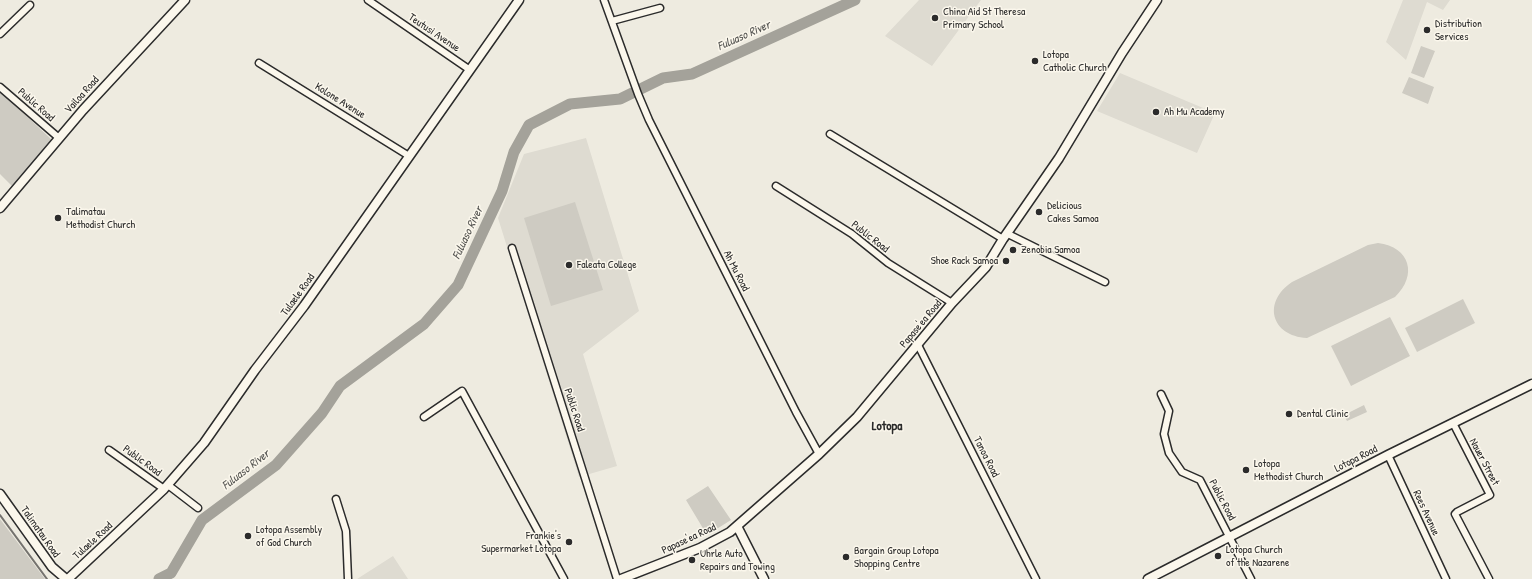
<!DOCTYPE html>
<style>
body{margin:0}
canvas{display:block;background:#eeebe0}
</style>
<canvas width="1532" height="579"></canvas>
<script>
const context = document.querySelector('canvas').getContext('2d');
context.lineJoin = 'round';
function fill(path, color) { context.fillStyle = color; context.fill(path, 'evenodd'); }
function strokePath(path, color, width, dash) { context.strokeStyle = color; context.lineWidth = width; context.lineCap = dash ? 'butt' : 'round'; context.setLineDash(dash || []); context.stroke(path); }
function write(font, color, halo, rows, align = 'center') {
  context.font = font + ' "Patrick Hand",sans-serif'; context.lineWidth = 3; context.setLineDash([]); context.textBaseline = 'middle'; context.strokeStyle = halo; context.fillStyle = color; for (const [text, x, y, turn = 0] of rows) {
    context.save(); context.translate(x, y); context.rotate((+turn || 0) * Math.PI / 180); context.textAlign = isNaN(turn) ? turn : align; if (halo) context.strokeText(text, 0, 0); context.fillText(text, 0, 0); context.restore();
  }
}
const built = new Path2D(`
 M919,0h62l-49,66 -47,-30z
 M1403,0h47l-7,10 -16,-8 -21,58 -20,-18z
 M1120,73l95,40 -18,40 -100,-42z
 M586,138l53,173 -56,43 34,112 -38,11 -81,-259 26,-64z
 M393,556l15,23h-51z`);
const green = new Path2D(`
 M1421,46l14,5 -11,27 -13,-5z
 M1409,77l25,10 -6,17 -26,-11z
 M0,91l52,49 -39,47 -13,-13z
 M575,202l28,88 -52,16 -27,-88z
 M1378,243c32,4 40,32 17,54l-88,41c-36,-2 -45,-36 -15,-56l76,-37z
 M1463,299l12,24 -58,29 -12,-24z
 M1390,317l20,39 -59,30 -20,-40z
 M1364,405l3,7 -20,9 -3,-6z
 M708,486l23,34 -24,15 -21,-35z
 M0,519l45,60h-45z`);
const stream = new Path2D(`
 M0,515l47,64`);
const river = new Path2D(`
 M159,579l12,-6 31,-53 74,-55 46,-52 18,-27 84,-62 34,-39 44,-94 12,-39 15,-27 41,-21 50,-5 43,-21 29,-4 163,-74`);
const street = new Path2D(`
 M368,0l102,70
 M604,0l34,94 11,26 147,292 23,42
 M612,21l48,-13
 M0,34l30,-29
 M259,63l150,93
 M0,87l59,51
 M830,134l173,105
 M776,186l76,48 36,29 64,40
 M1008,234l97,48
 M512,248l105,331
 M918,345l118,234
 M1161,394l8,17 -5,23 5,19 13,19 18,8 51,99
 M424,417l38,-26 102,188
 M1453,423l37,72 -33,17 -2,2 34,65
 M109,450l55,39
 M1388,455l58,124
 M168,485l30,23
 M336,499l10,32 2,48`);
const secondary = new Path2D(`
 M0,208l83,-98 102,-110
 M0,494l52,73 14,12
 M737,526l27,53
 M68,579l96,-90 40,-46 51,-73 49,-64 215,-306
 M621,579l79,-31 30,-16 89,-78 38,-37 95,-114 34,-36 17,-28 56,-81 63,-105 35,-53
 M1148,579l240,-124 144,-71`);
const markers = [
 [935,18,4,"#2b2b2b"],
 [1427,30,4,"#2b2b2b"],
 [1035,61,4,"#2b2b2b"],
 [1156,112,4,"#2b2b2b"],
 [1039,212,4,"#2b2b2b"],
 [58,218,4,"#2b2b2b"],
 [1013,250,4,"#2b2b2b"],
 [1006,261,4,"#2b2b2b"],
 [569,265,4,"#2b2b2b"],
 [1289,414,4,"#2b2b2b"],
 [1246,470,4,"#2b2b2b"],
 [248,536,4,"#2b2b2b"],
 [569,542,4,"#2b2b2b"],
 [1218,556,4,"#2b2b2b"],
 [846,557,4,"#2b2b2b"],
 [692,560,4,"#2b2b2b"]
];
const poiNames = [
 ["China Aid St Theresa",943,12],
 ["Primary School",943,25],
 ["Distribution",1435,24],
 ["Services",1435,37],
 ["Lotopa",1043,55],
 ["Catholic Church",1043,68],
 ["Ah Mu Academy",1164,112],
 ["Delicious",1047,206],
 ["Cakes Samoa",1047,219],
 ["Talimatau",66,212],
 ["Methodist Church",66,225],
 ["Zenobia Samoa",1021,250],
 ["Shoe Rack Samoa",998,261,"right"],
 ["Faleata College",577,265],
 ["Dental Clinic",1297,414],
 ["Lotopa",1254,464],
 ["Methodist Church",1254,477],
 ["Lotopa Assembly",256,530],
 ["of God Church",256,543],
 ["Frankie's",561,536,"right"],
 ["Supermarket Lotopa",561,549,"right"],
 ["Lotopa Church",1226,550],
 ["of the Nazarene",1226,563],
 ["Bargain Group Lotopa",854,551],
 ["Shopping Centre",854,564],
 ["Uhrle Auto",700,554],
 ["Repairs and Towing",700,567]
];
const streetNames = [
 ["Teutusi Avenue",434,33,34],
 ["Vailoa Road",82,95,-48],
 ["Kolone Avenue",340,101,32],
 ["Public Road",36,105,41],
 ["Public Road",870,237,38],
 ["Ah Mu Road",736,271,63],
 ["Tulaele Road",298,295,-54],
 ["Papase'ea Road",921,324,-50],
 ["Public Road",574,410,72],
 ["Tanoa Road",986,457,63],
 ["Lotopa Road",1356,459,-27],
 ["Public Road",142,461,36],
 ["Nauer Street",1484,462,62],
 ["Public Road",1222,500,62],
 ["Rees Avenue",1426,513,65],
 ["Talimatau Road",40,532,55],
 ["Papase'ea Road",689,539,-25],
 ["Tulaele Road",93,541,-43]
];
const waterNames = [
 ["Fuluaso River",744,36,-24],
 ["Fuluaso River",468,233,-65],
 ["Fuluaso River",246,470,-38]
];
const quarterNames = [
 ["Lotopa",887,427]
];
fill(built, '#dedbd1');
fill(green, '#cecbc2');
strokePath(stream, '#74726e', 2);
strokePath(river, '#a4a29a', 11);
strokePath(street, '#2b2b2b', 9);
strokePath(secondary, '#2b2b2b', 11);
strokePath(street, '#fbf7ec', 6);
strokePath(secondary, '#fbf7ec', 8);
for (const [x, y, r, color] of markers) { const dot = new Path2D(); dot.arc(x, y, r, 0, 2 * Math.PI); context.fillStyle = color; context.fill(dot); strokePath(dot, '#fbf7ec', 1.5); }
write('11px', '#2b2b2b', '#fbf7ec', poiNames, 'left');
write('11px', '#2b2b2b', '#fbf7ec', streetNames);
write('italic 12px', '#555552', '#fbf7ec', waterNames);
write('bold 13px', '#2b2b2b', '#fbf7ec', quarterNames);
</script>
